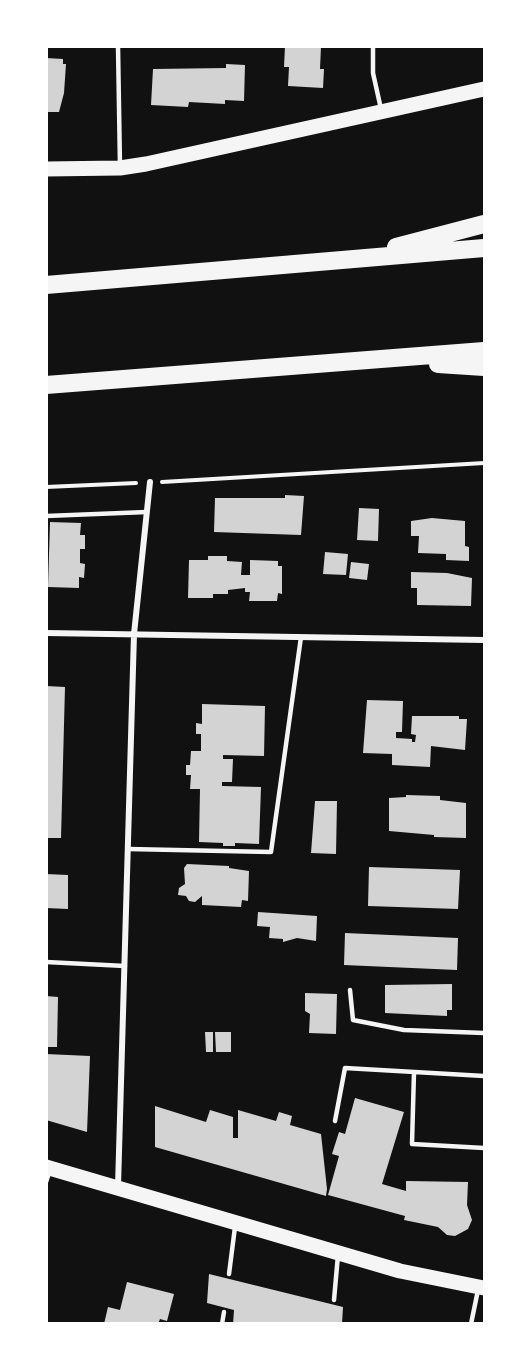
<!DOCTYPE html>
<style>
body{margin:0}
#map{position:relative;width:531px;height:1370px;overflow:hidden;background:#111;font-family:Jost,sans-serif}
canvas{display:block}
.frame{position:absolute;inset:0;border:48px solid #fff;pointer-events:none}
</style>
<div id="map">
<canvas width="531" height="1370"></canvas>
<div class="frame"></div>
</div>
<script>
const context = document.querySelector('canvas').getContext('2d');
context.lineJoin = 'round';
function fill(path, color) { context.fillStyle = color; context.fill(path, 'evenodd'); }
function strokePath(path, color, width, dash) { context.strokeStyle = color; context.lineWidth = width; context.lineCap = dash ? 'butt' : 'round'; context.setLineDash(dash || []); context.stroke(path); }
const building = new Path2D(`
 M285,46h36l-1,23h4l-1,19 -35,-2 1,-19h-5z
 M46,58l17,1v5h3l-2,29 -5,19h-13z
 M226,64l19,1 -1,36 -19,-1v4l-36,-2 -1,5 -37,-2 2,-36 73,-1z
 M285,495l19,1 -3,39 -87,-3 1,-34h70z
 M359,508l20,1 -1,32 -21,-1z
 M432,518l33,3v25l4,1v14l-23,-1v-6l-28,-1 1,-17h-8v-15z
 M50,522l31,1 -1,12h5v14h-5v14l5,1 -1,14 -5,-1v11l-31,-1z
 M325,552l23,2 -2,21 -23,-1z
 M208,556h19v5l15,1 -1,13h9v-15l28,1v5h4v28l-4,-1 -1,8h-28l1,-9h-5v-4l-17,2v4h-15v4h-25l1,-38h19z
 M351,562l18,2 -2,16 -18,-2z
 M411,572l36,1 25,5 -1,28 -54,-1v-17h-6z
 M46,686l19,1 -4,151h-15z
 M367,700l36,1 -1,31h-6v6l16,1v3h3l1,-7 -5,-1 1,-18h47v3h8l-2,31 -34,-4 -1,21 -38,-2v-11l-29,-1z
 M202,704l63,2 -1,50 -41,-1v4h10l-1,23h-10v4l39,1 -2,57 -24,-1v3h-12v-3l-24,-1 1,-53h-10l1,-14h-5v-10h4l1,-14h10v-17h-5v-11l6,1z
 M406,795l34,1v4l26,3v35l-32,-1v-2l-45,-4v-33l17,-1z
 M315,801h22l-1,53 -25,-1z
 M187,864l42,2v2l20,3 -1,30 -6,-1 -1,7 -39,-2v-9l-7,6 -6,-1 -3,-5 -8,-1 1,-7 6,-4 -1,-16z
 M369,867l91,3 -2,39 -90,-3z
 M46,874l22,1v34l-22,-1z
 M258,912l59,4 -1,25 -19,-3 -14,4v-3l-14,-1 1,-11 -13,-1z
 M345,933l113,5 -1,32 -113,-5z
 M452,984v26h-5v6l-62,-3v-28z
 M305,993l32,1 -1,40 -27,-1 1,-19 -5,-3z
 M46,996l12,1 -1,50h-11z
 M205,1032h8v20h-7z
 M215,1032h16v20h-15z
 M46,1054l44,2 -3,76 -41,-12z
 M355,1098l49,14 -22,72 24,7v-10l62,1 -1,23 5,15 -4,9 -13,7 -8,-1 -9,-8 -34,-7 1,-4 -77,-21 11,-39 -7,-2 7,-22 6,2z
 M155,1106l51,16 4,-12 23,7v21h5v-28l38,11 3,-9 13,4 -2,9 31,9 6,55 -1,7 -171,-49z
 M209,1274l134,33 -1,17h-109l1,-14 -27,-7z
 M127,1282l47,12 -7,27 -7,-2 -2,5h-54l4,-17 12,3z`);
const path = new Path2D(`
 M162,482l322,-19
 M46,487l90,-4`);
const service = new Path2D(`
 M118,46l2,121
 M373,46v27l8,36
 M46,516l101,-4
 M128,849l143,3 30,-215
 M46,962l79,4
 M350,990l3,30 51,10 80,3
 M414,1072l-2,72 72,4
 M335,1121l10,-53 139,8
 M46,1182l4,-12
 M229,1274l6,-47
 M334,1300l4,-45
 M222,1324l2,-12
 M471,1324l7,-34`);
const minor = new Path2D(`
 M46,633l438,7
 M118,1186l16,-552 16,-152`);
const primary = new Path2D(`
 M46,169l74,-1 26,-4 338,-75
 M46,1167l354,104 84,17`);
const motorway = new Path2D(`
 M396,247l88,-23
 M46,285l438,-37
 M438,364l46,3
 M46,385l438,-34`);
fill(building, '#d3d3d3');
strokePath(path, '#f5f5f5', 4);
strokePath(service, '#f5f5f5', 4.5);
strokePath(minor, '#f5f5f5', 6);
strokePath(primary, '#f5f5f5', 15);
strokePath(motorway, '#f5f5f5', 18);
</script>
